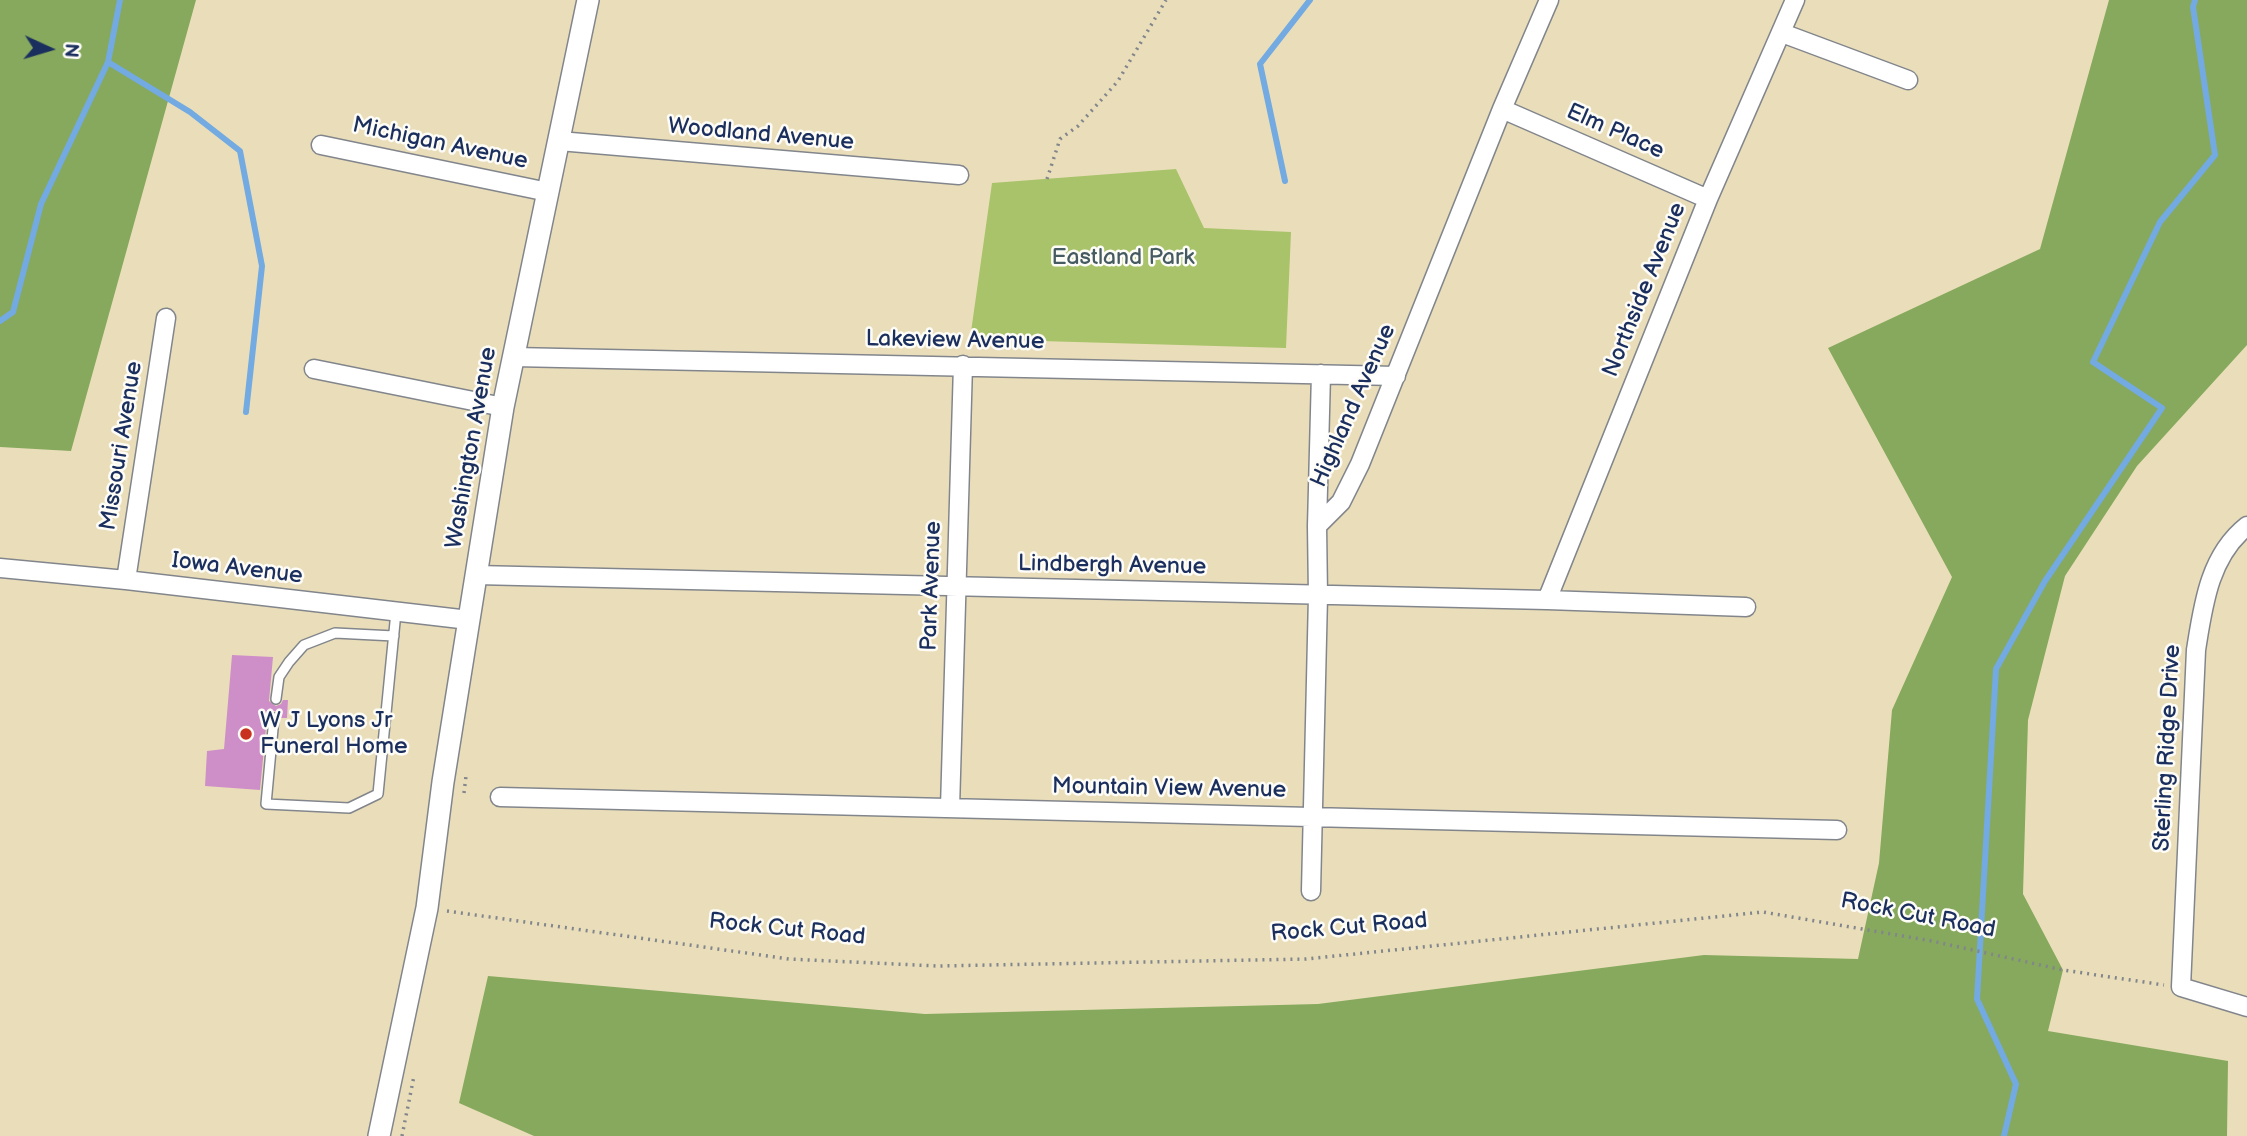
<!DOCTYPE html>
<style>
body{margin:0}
#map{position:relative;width:2247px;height:1136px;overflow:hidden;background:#eadeba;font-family:"Balsamiq Sans",sans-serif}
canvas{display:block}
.north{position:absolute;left:14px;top:14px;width:70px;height:70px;-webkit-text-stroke:5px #fdfcf7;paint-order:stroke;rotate:94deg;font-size:19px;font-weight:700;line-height:28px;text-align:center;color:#1b2f5e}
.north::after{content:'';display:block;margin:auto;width:24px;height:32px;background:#1b2f5e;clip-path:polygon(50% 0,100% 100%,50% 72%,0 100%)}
</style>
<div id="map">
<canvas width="2247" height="1136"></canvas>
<div class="north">N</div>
</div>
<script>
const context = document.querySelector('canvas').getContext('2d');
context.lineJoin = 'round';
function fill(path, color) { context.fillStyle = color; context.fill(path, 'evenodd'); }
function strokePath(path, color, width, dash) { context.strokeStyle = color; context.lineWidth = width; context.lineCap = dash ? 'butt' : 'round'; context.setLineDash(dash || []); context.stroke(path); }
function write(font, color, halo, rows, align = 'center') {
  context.font = font + ' "Balsamiq Sans",sans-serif'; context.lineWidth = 5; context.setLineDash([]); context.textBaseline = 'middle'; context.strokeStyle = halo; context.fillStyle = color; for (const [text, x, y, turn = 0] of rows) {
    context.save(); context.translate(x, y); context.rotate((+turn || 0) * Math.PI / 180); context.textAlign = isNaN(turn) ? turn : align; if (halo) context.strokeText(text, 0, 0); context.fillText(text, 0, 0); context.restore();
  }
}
const green = new Path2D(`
 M1176,169l28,59 87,4 -5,116 -316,-9 22,-156z`);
const forest = new Path2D(`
 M0,0h196l-125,451 -71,-4z
 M2109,0h138v345l-110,121 -72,110 -37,144 -5,174 40,76 -15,61 180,30 -1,75h-1693l-75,-33 29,-127 437,38 393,-10 386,-49 154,4 21,-96 13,-153 60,-133 -124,-229 212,-99z`);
const stream = new Path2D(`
 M108,62l82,50 50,39 22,115 -16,146
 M1285,181l-25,-117 50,-64
 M0,321l13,-9 28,-108 67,-142 12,-62
 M2004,1136l12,-52 -39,-85 19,-330 49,-88 117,-173 -69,-46 67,-140 55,-67 -22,-148 2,-7`);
const building = new Path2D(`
 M232,655l41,2 -4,44 7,5 5,-2 2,-4h5l-1,18h-6l-2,-5 -5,-2 -7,6 -7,73 -55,-4 2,-35 17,-2z`);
const path = new Path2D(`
 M1047,179l13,-40 18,-13 40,-45 48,-81
 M464,793l2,-17
 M447,911l342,48 148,7 369,-7 457,-47 169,29 131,29 101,15
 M402,1136l12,-60`);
const service = new Path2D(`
 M276,699l3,-22 10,-15 15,-17 31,-12 59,3
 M274,718l-8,86 83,4 29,-14 18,-182`);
const minor = new Path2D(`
 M1782,33l126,47
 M1502,109l206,90
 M559,141l400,34
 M321,145l227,47
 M514,357l882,19
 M314,369l189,38
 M1317,526l4,-152
 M2247,526c-38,30 -44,80 -51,124l-15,337 66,20
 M0,568l126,12 343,40
 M476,575l1071,25 199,7
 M126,580l40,-262
 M1547,600l161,-401 87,-199
 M500,797l1337,33
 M950,808l13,-443
 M1311,891l7,-295 -1,-70 24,-24 19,-38 142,-355 47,-109`);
const tertiary = new Path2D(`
 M379,1136l48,-228 16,-126 60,-375 85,-407`);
const markers = [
 [246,734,7,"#c8321e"]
];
const streetNames = [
 ["Elm Place",1615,132,24],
 ["Woodland Avenue",761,135,5],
 ["Michigan Avenue",440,144,12],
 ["Northside Avenue",1645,290,-68],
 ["Lakeview Avenue",955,341,1],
 ["Highland Avenue",1354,406,-66],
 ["Missouri Avenue",122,446,-81],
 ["Washington Avenue",472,448,-80],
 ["Lindbergh Avenue",1112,566,1],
 ["Iowa Avenue",237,569,7],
 ["Park Avenue",932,586,-88],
 ["Sterling Ridge Drive",2168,748,-87],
 ["Mountain View Avenue",1169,789,1],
 ["Rock Cut Road",1918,916,11],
 ["Rock Cut Road",1349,928,-5],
 ["Rock Cut Road",787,930,6]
];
const parkNames = [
 ["Eastland Park",1123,258]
];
const poiNames = [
 ["W J Lyons Jr",260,721],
 ["Funeral Home",260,747]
];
fill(green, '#a8c369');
fill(forest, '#86a95d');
strokePath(stream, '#72aae1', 6);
fill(building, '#ce8fc9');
strokePath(service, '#82868c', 12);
strokePath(minor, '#82868c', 21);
strokePath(tertiary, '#82868c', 24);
strokePath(path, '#82868c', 3.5, [2, 5]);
strokePath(service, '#fff', 9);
strokePath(minor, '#fff', 18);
strokePath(tertiary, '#fff', 21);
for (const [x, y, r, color] of markers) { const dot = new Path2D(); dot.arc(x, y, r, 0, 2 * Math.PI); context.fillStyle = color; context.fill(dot); strokePath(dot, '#fdfcf7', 2.5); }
write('23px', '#1b2f5e', '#fdfcf7', streetNames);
write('23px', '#455b61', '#fdfcf7', parkNames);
write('23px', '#1b2f5e', '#fdfcf7', poiNames, 'left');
</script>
